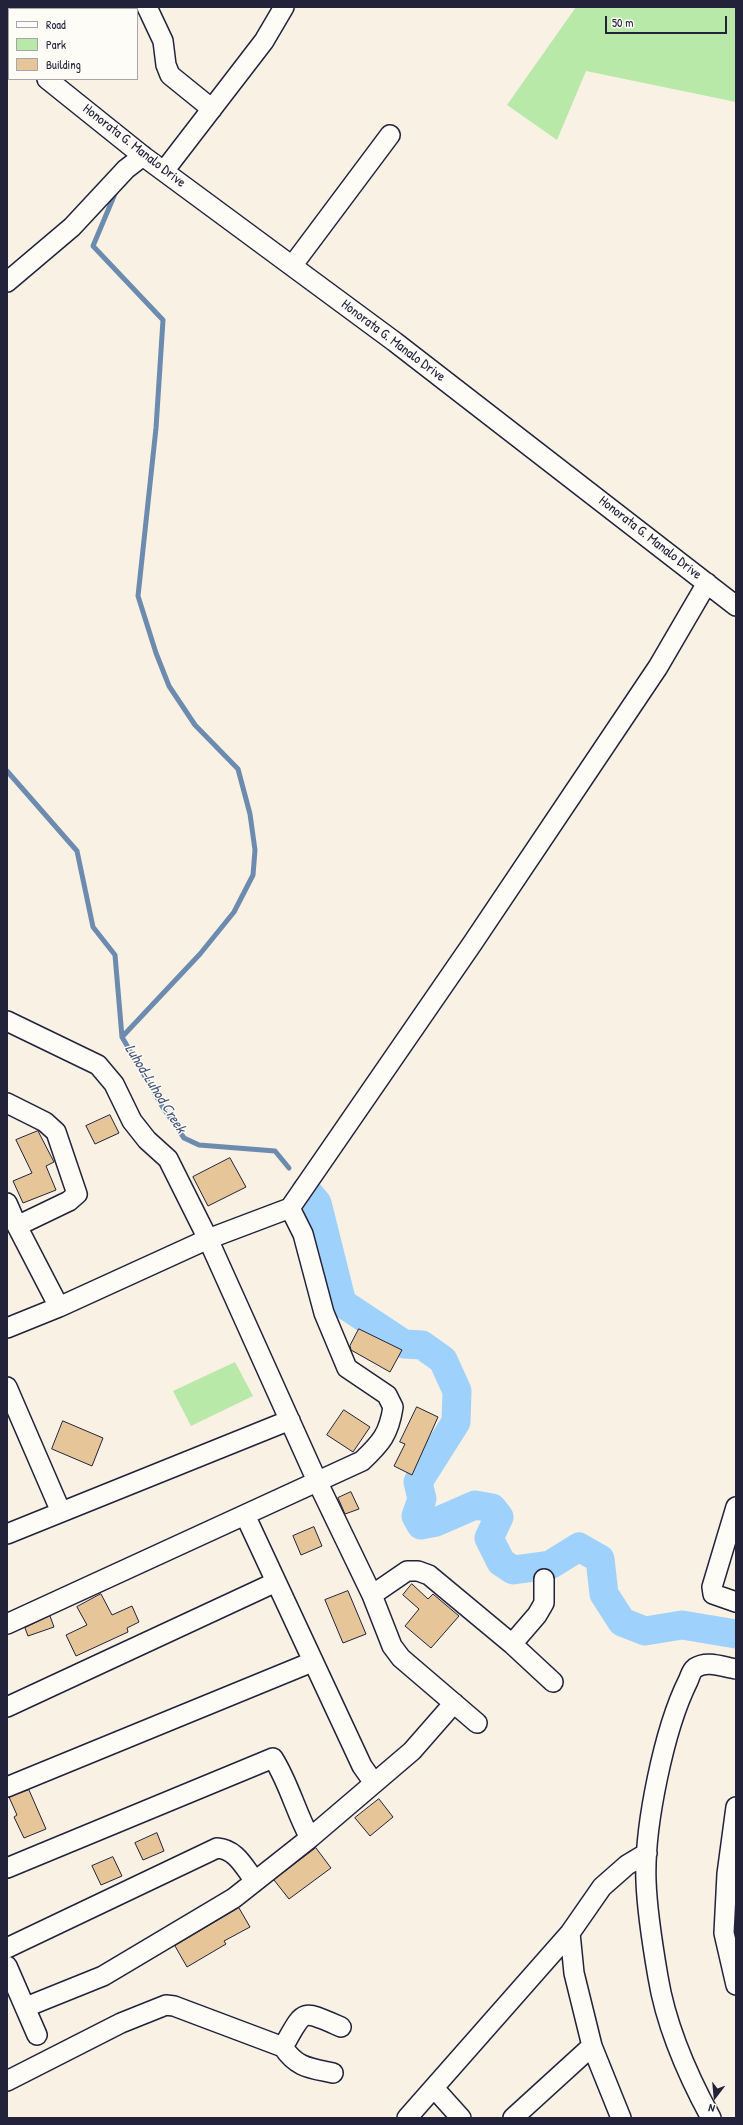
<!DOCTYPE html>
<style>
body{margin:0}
#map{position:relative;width:743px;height:2125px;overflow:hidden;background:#f8f1e4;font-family:"Patrick Hand",sans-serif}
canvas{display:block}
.frame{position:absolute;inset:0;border:8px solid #22223b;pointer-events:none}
.legend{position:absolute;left:8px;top:8px;width:130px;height:72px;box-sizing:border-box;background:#fdfcf7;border:1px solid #a5a5ac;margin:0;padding:5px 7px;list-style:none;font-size:12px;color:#22223b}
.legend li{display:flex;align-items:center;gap:8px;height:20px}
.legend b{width:20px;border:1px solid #a5a5ac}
.north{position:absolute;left:695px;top:2077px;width:40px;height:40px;-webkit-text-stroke:3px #fdfcf7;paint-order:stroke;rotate:196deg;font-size:11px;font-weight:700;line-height:16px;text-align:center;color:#22223b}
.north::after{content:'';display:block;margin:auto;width:14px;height:18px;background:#22223b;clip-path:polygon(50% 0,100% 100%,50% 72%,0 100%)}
.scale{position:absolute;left:605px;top:16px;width:122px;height:18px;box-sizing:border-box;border:2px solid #22223b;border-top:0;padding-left:5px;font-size:12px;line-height:14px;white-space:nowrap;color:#22223b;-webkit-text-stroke:3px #fdfcf7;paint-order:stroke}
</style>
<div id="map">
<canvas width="743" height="2125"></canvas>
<div class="frame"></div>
<ul class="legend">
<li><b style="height:5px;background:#fdfcf7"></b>Road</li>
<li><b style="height:11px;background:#b9e9a8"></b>Park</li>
<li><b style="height:11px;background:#e6c699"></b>Building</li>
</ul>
<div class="north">N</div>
<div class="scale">50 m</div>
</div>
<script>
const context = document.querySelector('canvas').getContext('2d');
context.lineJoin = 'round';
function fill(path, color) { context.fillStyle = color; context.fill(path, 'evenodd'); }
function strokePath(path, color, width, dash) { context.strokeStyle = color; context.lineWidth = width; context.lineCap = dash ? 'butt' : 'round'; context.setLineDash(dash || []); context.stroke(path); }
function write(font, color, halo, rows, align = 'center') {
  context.font = font + ' "Patrick Hand",sans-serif'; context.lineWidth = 3; context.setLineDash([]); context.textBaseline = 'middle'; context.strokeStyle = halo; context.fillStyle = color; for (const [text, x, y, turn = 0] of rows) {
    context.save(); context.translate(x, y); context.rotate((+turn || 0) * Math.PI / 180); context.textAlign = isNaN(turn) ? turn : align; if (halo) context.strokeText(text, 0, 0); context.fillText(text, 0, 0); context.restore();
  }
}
const green = new Path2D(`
 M576,7h160v95l-150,-31 -29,69 -50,-35z
 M235,1362l18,34 -62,30 -18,-35z`);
const stream = new Path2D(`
 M117,189l-24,57 70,74 -7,108 -18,168 18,57 13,33 26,39 43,44 12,45 5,36 -2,25 -19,37 -34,42 -78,83
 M7,771l70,80 16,76 22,28 7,82 40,69 22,32 15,7 76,6 14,17`);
const river = new Path2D(`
 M306,1190l11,13 25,100 62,41 18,1 21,15 14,31 -1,31 -38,60 4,17 -6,17 5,9 15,-3 39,-17 17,3 7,9 -10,21 12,24 12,8 37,-5 29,-18 21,12 4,35 18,28 23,9 37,-6 54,9`);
const building = new Path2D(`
 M110,1115l9,18 -24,11 -9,-18z
 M38,1131l16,31 -8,4 10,24 -33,13 -10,-22 19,-8 -16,-33z
 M230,1158l16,29 -38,19 -15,-29z
 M359,1329l43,21 -12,22 -39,-22 -1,-4z
 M417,1407l21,10 -26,58 -18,-9 11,-22 -5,-2z
 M344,1410l26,17 -17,25 -26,-17z
 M63,1421l40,17 -11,28 -40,-17z
 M351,1492l8,17 -14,5 -7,-16z
 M314,1527l8,19 -21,9 -8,-19z
 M412,1584l16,15 5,-5 26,22 -28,32 -26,-22 14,-17 -16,-14z
 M348,1591l18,43 -23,9 -18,-43z
 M101,1594l11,21 20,-9 7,16 -12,6 1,4 -52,24 -10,-21 21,-10 -10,-18z
 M50,1616l4,11 -26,9 -3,-8z
 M29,1790l17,39 -22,9 -10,-21 3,-2 -8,-18z
 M379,1799l14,18 -23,19 -15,-18z
 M157,1833l7,18 -21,9 -8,-17z
 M316,1848l15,20 -42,31 -15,-19z
 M113,1857l9,19 -21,9 -9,-19z
 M239,1908l11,19 -26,14 2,3 -39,23 -12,-21z`);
const minor = new Path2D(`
 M147,7l16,34 3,24 4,10 42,34
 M7,48l2,2
 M47,79l96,77 252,186 341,264
 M164,171l100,-130 20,-34
 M292,266l98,-131
 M7,282l65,-55 54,-58 17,-13
 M7,1021l91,44 16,19 18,37 15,19 21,19 40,80 109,242 55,114 20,51 9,12 76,65
 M7,1103l38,19 11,10 21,62 -8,7 -52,25
 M7,1203l10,23 42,81
 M7,1328l52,-21 149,-68 82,-31 182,-264 186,-277 49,-84
 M7,1387l54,125
 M736,1507l-24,80 1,7 23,8
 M245,1515l117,251 12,17
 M7,1534l283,-114
 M372,1595l35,-24h11l11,4 83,69 41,38
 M7,1624l355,-163c19,-18 27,-27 31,-54l-6,-12 -40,-27 -23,-55 -21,-79 -13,-26
 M512,1644l25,-29 7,-12v-24
 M7,1707l269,-125
 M7,1787l305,-125
 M736,1807l-9,67 -3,59 12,52
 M7,1868l266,-110c16,25 23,55 37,80
 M570,1933l4,40 18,73 29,72
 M7,1948l210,-100c19,1 27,19 38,33
 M7,1966l30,69
 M26,2007l77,-31 131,-78 76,-60 102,-87 42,-48
 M283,2047c22,-38 17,-38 58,-20
 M7,2081l114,-58 45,-18 8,1 109,41c14,21 27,21 50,26
 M434,2088l27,30
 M407,2118l163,-185 32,-46 25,-22 20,-12
 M513,2118l79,-72
 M711,2118c-24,-44 -45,-92 -53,-141 -5,-29 -11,-67 -12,-96 -2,-54 18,-152 42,-200 2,-4 3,-10 7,-13 12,-8 28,-1 41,1`);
const streetNames = [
 ["Honorata G. Manalo Drive",134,146,38],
 ["Honorata G. Manalo Drive",393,341,37],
 ["Honorata G. Manalo Drive",650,538,38]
];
const waterNames = [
 ["Luhod-Luhod Creek",155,1089,58]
];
fill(green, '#b9e9a8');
strokePath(stream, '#6c8baf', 5);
strokePath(river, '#9ed1fc', 29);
fill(building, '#e6c699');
strokePath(building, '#22223b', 1);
strokePath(minor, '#22223b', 22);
strokePath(minor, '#fdfcf7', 19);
write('14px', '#22223b', '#fdfcf7', streetNames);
write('italic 15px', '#475775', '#fdfcf7', waterNames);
</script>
